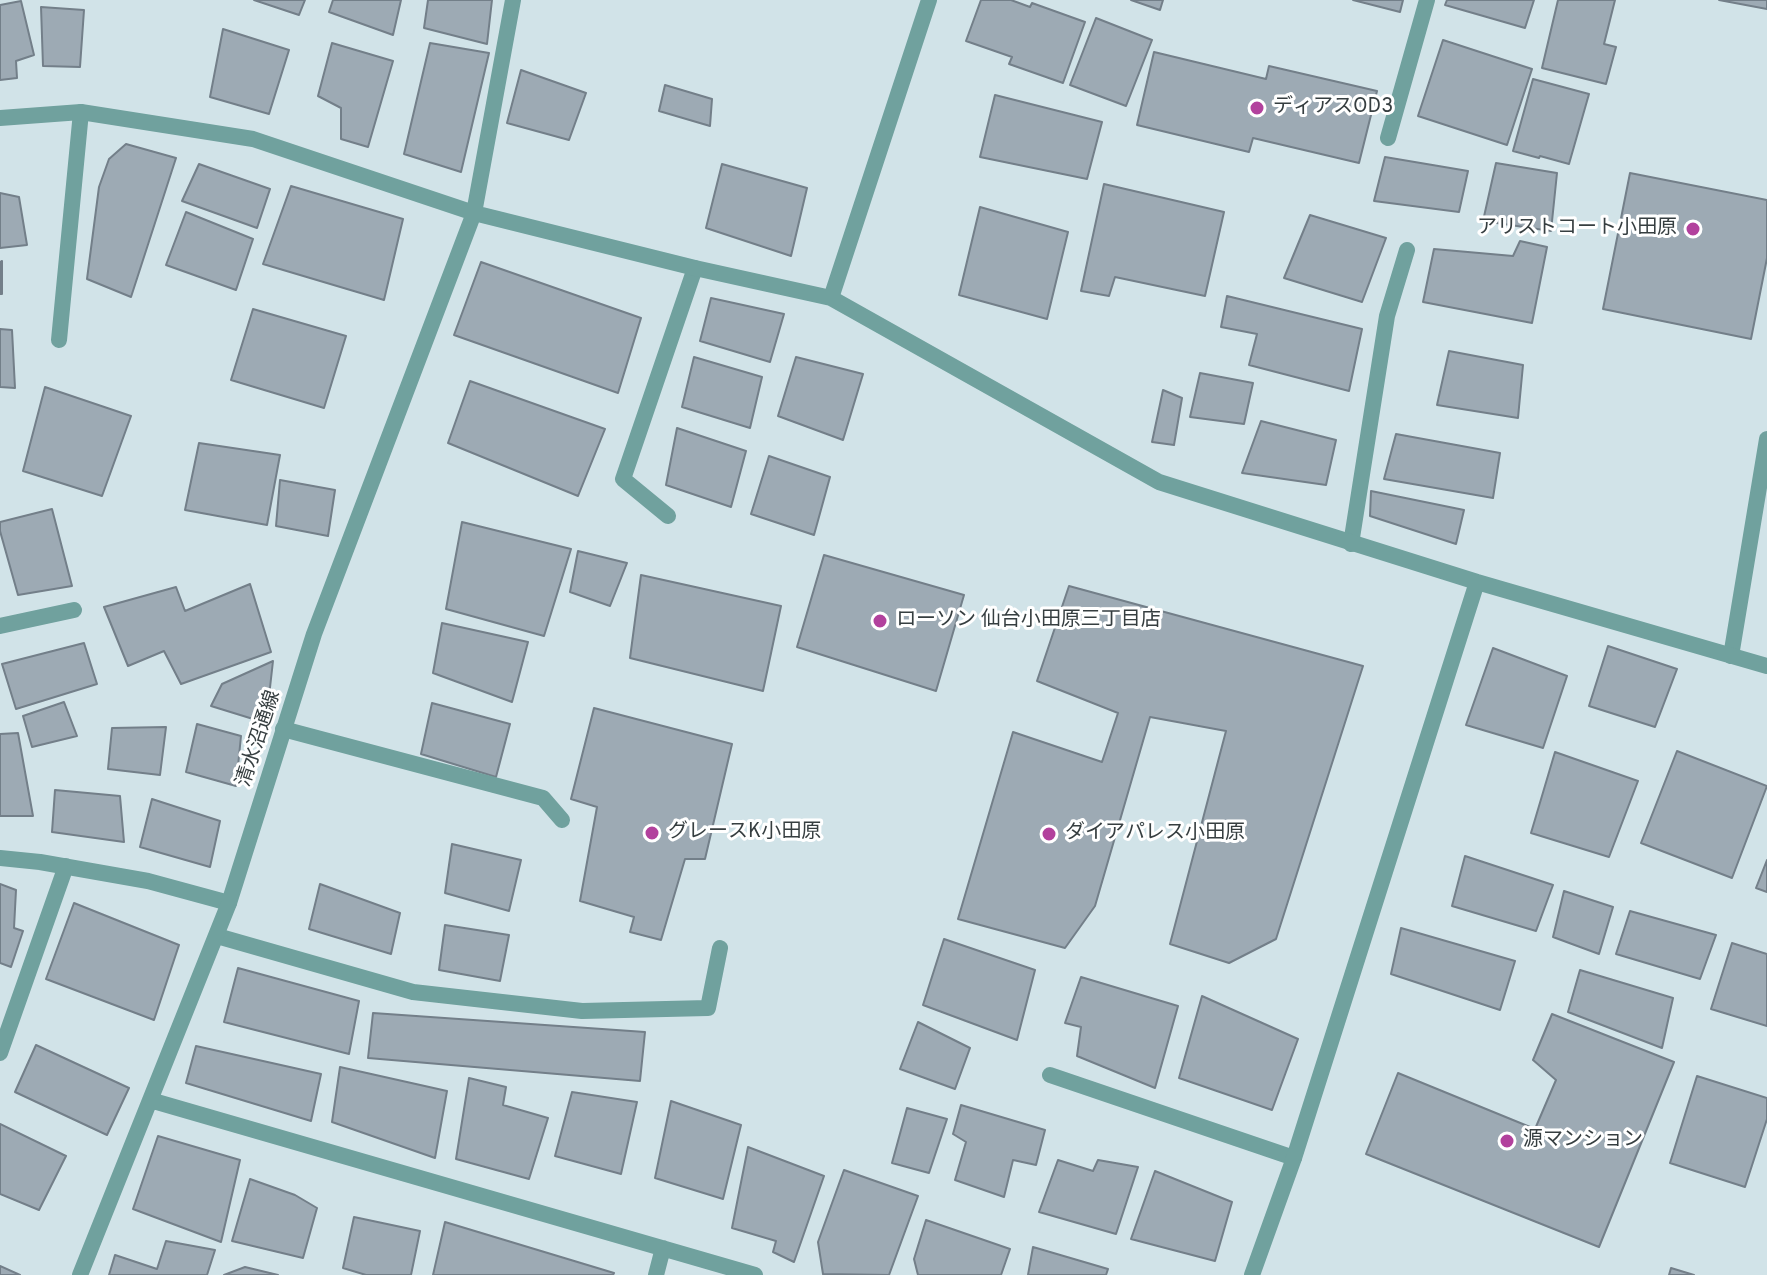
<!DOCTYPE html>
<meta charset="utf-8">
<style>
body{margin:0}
canvas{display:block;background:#d1e3e8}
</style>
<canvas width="1767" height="1275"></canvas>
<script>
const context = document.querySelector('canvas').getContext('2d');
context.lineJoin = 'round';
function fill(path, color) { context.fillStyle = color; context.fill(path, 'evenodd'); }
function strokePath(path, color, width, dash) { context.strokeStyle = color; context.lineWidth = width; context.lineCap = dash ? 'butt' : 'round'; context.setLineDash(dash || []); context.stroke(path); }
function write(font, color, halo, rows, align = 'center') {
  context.font = font + ' Overpass,"Noto Sans JP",sans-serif'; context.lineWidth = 6; context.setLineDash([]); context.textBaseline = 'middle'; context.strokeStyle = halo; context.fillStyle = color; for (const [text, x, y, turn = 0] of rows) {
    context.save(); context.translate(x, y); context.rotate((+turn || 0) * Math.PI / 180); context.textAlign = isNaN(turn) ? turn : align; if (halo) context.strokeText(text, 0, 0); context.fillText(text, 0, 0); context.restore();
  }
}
const building = new Path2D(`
 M254,0h51l-6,15z
 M333,0h68l-8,35 -64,-23z
 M428,0h64l-5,44 -63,-16z
 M981,0h30l19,7 2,-4 53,19 -22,61 -54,-19 3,-7 -46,-16z
 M1131,0h32l-3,10z
 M1353,0h50l-3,12z
 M1447,0h87l-9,28 -80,-23z
 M1558,0h57l-11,44 12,3 -10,37 -64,-16z
 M1719,0h48v9z
 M21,1l13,54 -18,6 1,17 -17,2v-75z
 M41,7l43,3 -4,57 -37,-1z
 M1096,18l56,22 -26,66 -56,-21z
 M223,29l66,21 -20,64 -59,-17z
 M1443,40l89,29 -25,76 -89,-29z
 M332,43l61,18 -25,86 -27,-8v-31l-23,-12z
 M430,43l59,10 -28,119 -57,-18z
 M1154,52l112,27 3,-13 108,25 -18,72 -106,-25 -4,14 -112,-27z
 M521,70l65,23 -17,47 -62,-17z
 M1533,79l56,15 -20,70 -29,-8 -1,2 -26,-7z
 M665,85l47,14 -2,27 -51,-15z
 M995,95l107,27 -15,57 -107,-22z
 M126,144l50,14 -45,139 -44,-18 12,-92 10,-28z
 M1385,157l83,14 -9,41 -85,-11z
 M1496,163l61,10 -6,58 -68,-10z
 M199,164l71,25 -13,39 -75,-27z
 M722,164l85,24 -16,68 -85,-28z
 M1630,173l137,27v58l-16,81 -148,-30z
 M1104,184l120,28 -19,84 -90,-19 -6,19 -28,-5z
 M291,186l112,33 -19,81 -121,-36z
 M0,193l19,4 8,48 -27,3z
 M980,207l88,25 -21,87 -88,-24z
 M186,212l67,27 -17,51 -70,-25z
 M1310,215l76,23 -24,64 -78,-24z
 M1520,241l27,6 -15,76 -109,-21 11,-53 79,7z
 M2,261v33h-2v-32z
 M481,262l160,56 -23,75 -164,-58z
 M1227,296l135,33 -13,62 -100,-26 8,-31 -36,-7z
 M711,298l73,16 -14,48 -70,-21z
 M253,309l93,27 -22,72 -93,-28z
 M0,329l12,1 3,58 -15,-1z
 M1449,351l74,14 -5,53 -81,-13z
 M694,357l68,20 -12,51 -68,-21z
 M796,357l67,17 -20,66 -65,-24z
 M1200,373l53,10 -9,41 -54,-7z
 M470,381l135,48 -27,67 -130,-53z
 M45,387l86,29 -29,80 -79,-25z
 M1163,390l19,8 -8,47 -22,-3z
 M1261,421l75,19 -10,45 -84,-12z
 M677,428l69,23 -15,56 -65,-22z
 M1396,434l104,19 -7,45 -109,-19z
 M199,443l81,12 -13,70 -82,-15z
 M769,456l61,21 -16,58 -63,-21z
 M280,480l55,10 -7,46 -52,-10z
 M1371,491l93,19 -8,34 -86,-28z
 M52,509l20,77 -54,9 -18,-64v-9z
 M462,522l109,27 -27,87 -98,-27z
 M578,551l49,12 -17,43 -40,-14z
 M824,555l140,40 -28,96 -139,-44z
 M641,575l140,31 -18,85 -133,-33z
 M250,584l21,68 -90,32 -17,-33 -36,15 -24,-59 72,-20 9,24z
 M1069,586l294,80 -87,273 -47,24 -59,-19 56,-213 -76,-14 -55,189 -30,42 -107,-29 55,-187 89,30 16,-49 -81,-32z
 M442,623l86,19 -16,60 -79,-29z
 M84,643l13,41 -81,25 -14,-45z
 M1608,646l69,23 -22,58 -66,-21z
 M1493,648l74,28 -24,72 -77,-23z
 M273,661l-7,62 -55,-17 11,-22z
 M64,702l13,34 -45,11 -9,-31z
 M432,703l78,21 -14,53 -75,-23z
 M594,708l138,36 -27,115h-20l-24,81 -31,-8 4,-15 -54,-16 17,-94 -26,-8z
 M197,724l44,12 -5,50 -50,-14z
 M166,727l-6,48 -52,-6 4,-41z
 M18,733l15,83h-33v-82z
 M1677,751l90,35 -35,92 -91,-35z
 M1555,752l83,29 -29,76 -78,-24z
 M55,790l65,6 4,46 -72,-10z
 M152,799l68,22 -10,46 -70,-20z
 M452,844l69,16 -12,51 -64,-18z
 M1465,856l88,29 -17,46 -84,-25z
 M1767,860v32l-11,-4z
 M0,884l16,6 -2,38 9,3 -12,36 -11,-4z
 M320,884l80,29 -9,41 -82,-25z
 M1564,891l49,16 -14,47 -46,-17z
 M74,903l105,42 -25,75 -108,-41z
 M1630,911l86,24 -16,44 -84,-25z
 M445,925l64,10 -9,46 -61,-11z
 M1401,928l114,33 -15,49 -109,-36z
 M944,939l91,31 -18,70 -94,-35z
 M1732,943l35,11v72l-56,-17z
 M238,968l121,33 -10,53 -125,-32z
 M1580,970l93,28 -11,50 -94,-36z
 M1081,977l97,29 -23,82 -78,-32 4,-29 -16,-4z
 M1202,996l96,43 -26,71 -93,-32z
 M373,1013l272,19 -5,49 -272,-23z
 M1552,1014l122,48 -75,185 -233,-93 32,-81 137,56 21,-49 -23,-20z
 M918,1022l52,26 -15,41 -55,-20z
 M36,1045l93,43 -22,47 -92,-43z
 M196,1046l125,28 -10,47 -125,-38z
 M340,1067l107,24 -12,67 -103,-36z
 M1697,1076l70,22v21l-22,68 -75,-24z
 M469,1078l37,9 -3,18 45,13 -19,61 -73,-20z
 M572,1092l65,10 -16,72 -66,-18z
 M671,1101l70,24 -18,74 -68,-21z
 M961,1105l84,25 -9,35 -23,-5 -9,37 -49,-17 11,-38 -13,-8z
 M907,1108l40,11 -18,54 -37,-10z
 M0,1124l66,32 -27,54 -39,-16z
 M158,1136l82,24 -19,82 -88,-33z
 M748,1147l76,29 -30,86 -21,-10 3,-11 -44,-13z
 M1058,1160l35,11 5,-11 40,7 -22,67 -77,-22z
 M844,1170l74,26 -29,79 -66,-1 -5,-32z
 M1155,1171l77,31 -17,59 -84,-22z
 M250,1179l45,16 22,13 -14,50 -71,-17z
 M354,1217l66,14 -9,44h-45l-23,-7z
 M926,1220l84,29 -9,26h-83l-4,-16z
 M445,1222l169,51 -1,2h-180z
 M166,1241l49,9 -8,25h-98l6,-20 42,14z
 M1033,1247l75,22 -2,6h-78z
 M0,1266l20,9h-20z
 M245,1267l33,8h-54z
 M1671,1268l23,7h-25z`);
const service = new Path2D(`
 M1388,138l39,-138
 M59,340l22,-228
 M668,516l-45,-37 72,-211
 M1351,544l36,-228 20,-66
 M0,626l74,-16
 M1731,656l36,-217
 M283,729l260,69 19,22
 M0,858l40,4 108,19 81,22
 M217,936l196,56 169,19 126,-3 12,-60
 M0,1053l66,-187
 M1050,1075l244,83`);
const minor = new Path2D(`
 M929,0l-98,298 328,184 318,100 290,84
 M0,118l81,-6 172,27 221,74 221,55 136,30
 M150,1100l605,175
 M80,1275l149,-372 85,-269 160,-421 39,-213
 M656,1275l7,-27
 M1252,1275l42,-117 183,-576`);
const markers = [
 [1257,108,8,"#b2419d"],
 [1693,229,8,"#b2419d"],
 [880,621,8,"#b2419d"],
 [652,833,8,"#b2419d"],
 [1049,834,8,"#b2419d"],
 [1507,1141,8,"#b2419d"]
];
const poiNames = [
 ["ディアスOD3",1273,108],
 ["アリストコート小田原",1677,229,"right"],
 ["ローソン 仙台小田原三丁目店",896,621],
 ["グレースK小田原",668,833],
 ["ダイアパレス小田原",1065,834],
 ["源マンション",1523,1141]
];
const streetNames = [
 ["清水沼通線",260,739,-72]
];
fill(building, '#9daab4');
strokePath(building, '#737f89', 2);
strokePath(service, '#70a19e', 16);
strokePath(minor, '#70a19e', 16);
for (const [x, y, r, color] of markers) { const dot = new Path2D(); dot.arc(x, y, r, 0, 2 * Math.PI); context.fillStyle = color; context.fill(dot); strokePath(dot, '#fff', 3); }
write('20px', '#363e40', '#fff', poiNames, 'left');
write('20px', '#363e40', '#fff', streetNames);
</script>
